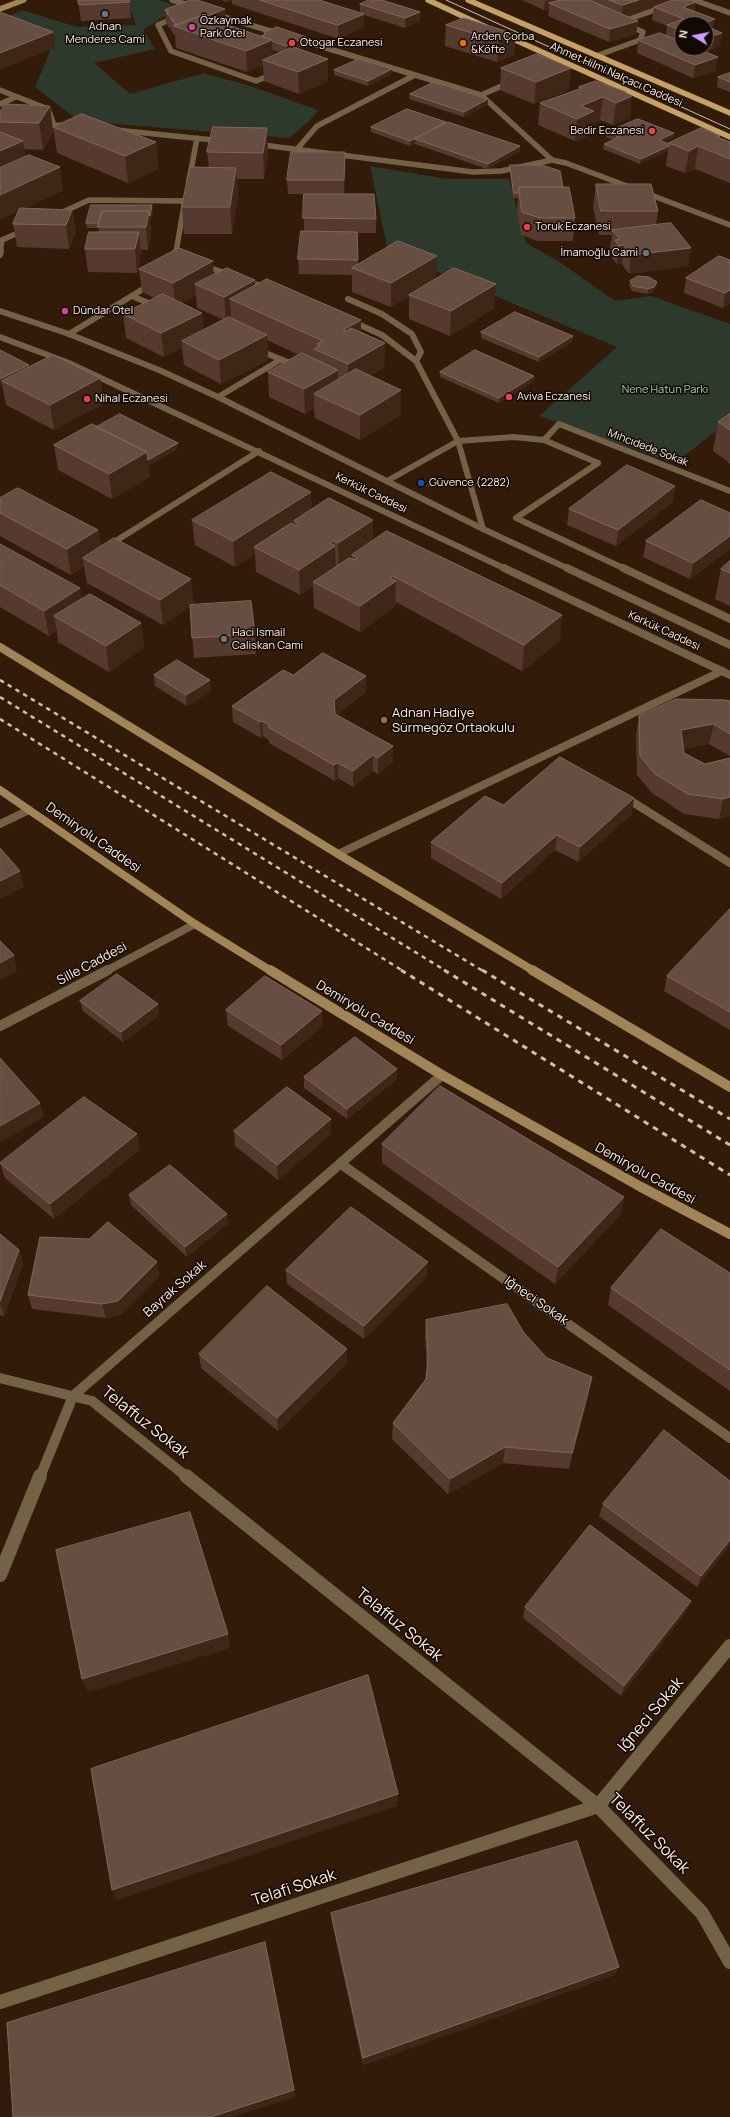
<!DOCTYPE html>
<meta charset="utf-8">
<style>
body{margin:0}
#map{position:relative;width:730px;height:2117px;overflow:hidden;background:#321c09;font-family:Manrope,sans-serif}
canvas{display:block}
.north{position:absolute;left:674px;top:16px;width:40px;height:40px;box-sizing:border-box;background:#130903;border:1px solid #71655e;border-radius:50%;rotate:280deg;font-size:11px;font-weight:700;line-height:16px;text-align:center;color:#fdf0e7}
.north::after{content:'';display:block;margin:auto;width:14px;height:18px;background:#d39cfc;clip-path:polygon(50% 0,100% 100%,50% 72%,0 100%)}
</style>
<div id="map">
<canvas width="730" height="2117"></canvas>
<div class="north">N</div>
</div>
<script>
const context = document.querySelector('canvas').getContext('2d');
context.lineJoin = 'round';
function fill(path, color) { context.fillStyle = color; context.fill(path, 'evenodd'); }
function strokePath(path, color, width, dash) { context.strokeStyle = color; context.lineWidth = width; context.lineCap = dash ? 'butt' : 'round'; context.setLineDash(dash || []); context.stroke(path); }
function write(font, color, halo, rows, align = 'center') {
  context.font = font + ' Manrope,sans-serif'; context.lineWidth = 3; context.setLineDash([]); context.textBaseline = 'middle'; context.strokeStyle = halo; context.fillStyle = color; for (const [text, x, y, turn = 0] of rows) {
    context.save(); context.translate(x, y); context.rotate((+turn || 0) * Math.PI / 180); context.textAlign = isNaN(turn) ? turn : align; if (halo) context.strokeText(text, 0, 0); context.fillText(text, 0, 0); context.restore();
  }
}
const green = new Path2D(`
 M90,0h68l21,7 -36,23 12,19 -61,14 36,31 74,-21 46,13 68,24 -9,11 -20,17 -210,-17 -44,-34 16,-38 -51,-28 22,-11 55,17 59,-2 -6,-17z
 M370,166l77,13h62l17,64 32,18 57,40 36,-5 79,28v96l-55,43 -136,-47 78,-69 -229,-96z`);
const minorFar4 = new Path2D(`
 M172,0l23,7
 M694,0l36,13
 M214,14l267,81 71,65
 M178,16l-20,9 13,26 85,30 20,-8
 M596,56l44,-16 3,-8 -22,-10 62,-22
 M0,90l48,19 6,16 16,1
 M481,95l32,-14
 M0,104l16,-7
 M116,130l107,11
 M255,144l218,28 28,-1 51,-11 14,3 164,62
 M298,148l19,-22 98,-51
 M189,181l8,-43
 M56,215l33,-15 96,1
 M0,252l2,-12 25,-11
 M176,252l9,-52`);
const minorFar3 = new Path2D(`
 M176,251l-1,4 8,3
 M0,255l1,-4
 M202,265l67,24
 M132,296l28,12
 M348,299l34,15 30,20 9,18 -5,9
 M349,320l33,15 34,26 42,80 25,88
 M69,334l84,-51
 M255,349l43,17
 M218,397l62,-37
 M544,440l15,-16 171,67
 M387,481l71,-40 56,-4 30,3 54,23
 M516,518l109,51
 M516,518l82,-55
 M111,544l148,-93`);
const minorFar2 = new Path2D(`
 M623,568l107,51
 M623,796l107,67
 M0,824l29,-14
 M338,854l384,-183`);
const minorFar1 = new Path2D(`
 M341,1164l389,274
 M0,1378l92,23 95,76
 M40,1477l33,-81 369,-321`);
const minor = new Path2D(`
 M186,1476l412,330 104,107 28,49
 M0,1575l40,-99
 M0,2002l598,-196 132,-160`);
const tertiaryFar2 = new Path2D(`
 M0,311l69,23 90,36 59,27 265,132 86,40
 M0,337l69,26 437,206`);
const tertiaryFar1 = new Path2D(`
 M504,568l226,107
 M567,568l163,77
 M106,971l89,-47`);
const tertiary = new Path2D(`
 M0,1026l108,-56`);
const secondaryFar2 = new Path2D(`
 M0,9l24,-9`);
const secondaryFar1 = new Path2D(`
 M0,647l338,207 196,117
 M0,790l195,134 76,47`);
const secondary = new Path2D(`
 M270,970l172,105 199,112 89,47
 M532,970l198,117`);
const primary = new Path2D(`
 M428,0l60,28
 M468,0l262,113
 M502,34l228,103`);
const tram = new Path2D(`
 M446,0l284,129`);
const railFar1 = new Path2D(`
 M0,680l483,291
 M0,697l446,274
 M0,719l403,252`);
const rail = new Path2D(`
 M401,970l329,205
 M444,970l286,175
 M482,970l248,149`);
const wall = new Path2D(`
 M78,0h51l2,18 -50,3z
 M221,0h98l41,13v-9l60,8v9l-15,7 -41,-13v12l-25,12 -107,-35v-4l-4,2z
 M522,0h147v2l26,9 19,18 6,17 -16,6 12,19 -23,7 -56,-25 1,-13 28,-5 1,-9 -15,-6 2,-13 -27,9 11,5 -2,13 -27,8 -61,-26 1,-7 -5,1zM682,24h24v24h-24z
 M165,10l61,12 -3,1 38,13 3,-1v-2l42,4v9l-7,3 29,10v22l-29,13 -35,-13 -1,-16 -16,7 -71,-24 -1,-13 -2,-1v-1l-1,-1v-1h-1v-3l-3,-1v-1l-1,-1v-1l-1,-1zM272,50l8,2 -8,4z
 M446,25l69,9 -1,21 -17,7 -52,-16z
 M501,68l68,22 -35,14 -34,-14z
 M392,69v5l-24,12 -34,-11v-5z
 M730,73v19l-13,-5 1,-10z
 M579,87l47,6 4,25 -17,7 -13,-5 -7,3 -1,11 -17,7 -37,-16 2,-22 39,-14z
 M410,94l78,10 -24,13 -55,-18z
 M50,106l3,26 -10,18 -19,-1 1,7 38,34 -40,19 49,1 4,23 -7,16 -52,-2 -4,-23 6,-14 -19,10v-108z
 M446,123l74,23v5l-33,18 -72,-25v-1l-5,3 -39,-14v-5z
 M53,127l103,15 2,27 -30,14 -71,-30z
 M267,128l1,27 -4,24h-27l1,16 -6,39h-48l-2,-27 27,-39 -2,-16z
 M607,132l67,1 -1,5 -9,4 5,2v-1l51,-5 10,4v41l-35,-14 -10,4 -19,-7 2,-15 -28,13 -37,-15 1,-5 9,-4 -7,-3z
 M345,152v14l-1,28 32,25v14h-18v31l78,15 58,29 -44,28 -41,-17v-23l-18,11 -39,-15v-17l-53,-1 -1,-15 6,-28v-37h-16l-1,-14z
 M510,165l53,22 12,31 -2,23h-35l-17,-6 -4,-25 1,-12h-5l-3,-28z
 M596,184l62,27 -2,14 35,23 -3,18 -59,8 -7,-10h-5l-5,-6 1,-6 -3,-4 2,-13h-13l-6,-28z
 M153,210l-3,12 1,13 -3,15h-7v6l-4,17 -49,-1 -3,-23 14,-17 -1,-4h-11l-1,-5z
 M719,256l11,47 -7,5 -39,-15 2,-15z
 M139,269l75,5 42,12 129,57 -1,24 -14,9 31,39 -41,25 -45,-22 -1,-10 -9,6 -36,-17 -1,-25 31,-17 -32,-15 1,20 -47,24 -37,-19 -2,-17 -18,9 -38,-19 -3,-24 32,-16 -13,-6zM196,295l1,13 27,12 -21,10 -1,-17 -21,-10z
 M630,281l26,6 -3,5 -5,2 -16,-3 -3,-5z
 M481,332l92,4 -1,6 -33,20 -58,-24z
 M0,350l29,17 71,11 4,25 -50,27 -48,-25 -4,-21 -2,1z
 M440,372l94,9 -35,22 -59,-26z
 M730,414v50l-4,-4 -13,-9 5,-29z
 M96,427l82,16v5l-30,18 2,11 -38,22 -54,-29 -4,-25z
 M675,486l-2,16 -57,44 -49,-21 2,-16z
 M311,492v18l62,10v21l187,100 -38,30 -126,-69 -1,4 -35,26 -46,-24 -1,-22 -13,9 -44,-23 -1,-18 -20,13 -40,-22 -3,-25z
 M0,498l98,32 3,17 93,57 -2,1 63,29 1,20 -62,4 -4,-52 -27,19 -76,-42 -3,-17 -13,9 -71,-39z
 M730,513v36l-40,30 -47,-22 3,-16z
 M0,544l80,44 2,11 59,24 3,25 -35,24 -51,-30 -1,-11 -8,5 -49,-29z
 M730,561v45l-15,-7 6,-30z
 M154,675l56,5 1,11 -24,15 -32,-20z
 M293,675l73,17 -30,23 57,31v16l-15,12 -5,-3 -20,16 -15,-9 -3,3 -66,-38v-3l-6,-4 -2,2 -28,-16 -1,-16z
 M730,701v55l-21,-12 -26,5 1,4 21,11 25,-6v58l-11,3 -35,-5 -32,-21 -15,-18 -1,-39 3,-20z
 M503,805l129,9 -54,48 -23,-12 -54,49 -70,-41v-16z
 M730,909v121l-66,-39 3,-15z
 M80,1001l78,3 1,11 -36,27 -40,-31z
 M226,1010l97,16 -41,34 -54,-34z
 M397,1069v10l-50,40 -43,-31v-11z
 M331,1119v15l-53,46 -43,-34 -1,-15z
 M382,1144l242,53 -4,18 -65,69 -173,-121z
 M140,1149l-86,70 -49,-41 -5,-15z
 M129,1195l99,28 -41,34 -56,-52z
 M0,1234l19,16 4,14 -19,52 -4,-1z
 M157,1262l2,14 -38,39 -15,3 -74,-9 -4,-14z
 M286,1270l141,6 -63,63 -77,-55z
 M730,1273v118l-122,-86 3,-17z
 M426,1320l98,13 23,25 42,35 -20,76 -66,-6 -55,31 -56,-55 1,-16 33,-44 1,-10 -2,-32z
 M199,1354l148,9 -69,68 -77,-63z
 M603,1504l127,41 -33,42 -98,-71z
 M525,1607l161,5 -65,84 -98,-78z
 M331,1913l288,54 -5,8 -251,90 -31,-143z`);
const shadedWall = new Path2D(`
 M227,0h5l-4,2z
 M548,0h28l-27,3v6l-5,1 1,-9z
 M639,0h30v3l-15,4 -33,11 2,-13z
 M696,2l-2,13 -11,-8z
 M225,9l1,13 -29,12 -5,-11z
 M420,12v9l-15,7v-10z
 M364,14v13l-25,12 -1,-14z
 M715,19l-2,13 -7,3v-11h-4z
 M638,21l-2,13 -27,8 1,-13z
 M53,32l2,16 -55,22v-17z
 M722,33l-2,13 -18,6 1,-4h3v-10z
 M515,34l-1,21 -17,7 1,-21z
 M306,37v9l-19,9 -1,-9z
 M272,40l1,21 -10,-1v5l-16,7 -1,-21z
 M718,57l-2,14 -23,7 2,-13z
 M328,59v22l-29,13 -1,-22z
 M571,68l-2,22 -35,14 2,-22z
 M392,69v5l-24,12v-5z
 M624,92h2l-1,7 7,-3 -2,22 -17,7 3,-22z
 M603,97l-3,23 -7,3 -1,11 -17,7 2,-22 4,-13z
 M488,99v5l-24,13v-5z
 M50,106l3,26 -10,18 -4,-27z
 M446,122v5l-31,12v4l-5,3v-5z
 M267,128l1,27 -4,24 -1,-26z
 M674,133l-1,5 -15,7 1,-5z
 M23,141l4,26 -27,13v-29z
 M156,142l2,27 -30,14 -3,-27z
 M520,146v5l-33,18 1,-5z
 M669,146l-1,5 -28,13 1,-5z
 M698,146l-3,23 -10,4 4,-22z
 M345,152v14l-1,29v-15z
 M60,167l3,23 -63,30v-25z
 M236,168l2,27 -6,39 -2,-27z
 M152,205l1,5 -3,12 1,13 -3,15 -2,-23 3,-16z
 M72,210l4,23 -7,16 -3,-24z
 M139,232l2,24 -4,17 -2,-24z
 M624,245l-2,19h-5l2,-18z
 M691,248l-3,18 -59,8 2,-19z
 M437,256l-1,24 -27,15v1l-18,11v-24z
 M213,261l1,24 -19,-1 1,11 -21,11 -2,-23z
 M255,280l1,24 -26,-5 1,19 -5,3 -2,-24z
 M657,282l-1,5 -3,5 -5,2v-5z
 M496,284l-2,24 -44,28 1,-25z
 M730,290v13l-7,5 2,-15z
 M202,313l2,24 -22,4v7l-18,9 -3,-24z
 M361,320v24l-18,-14z
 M267,335l1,25 -47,24 -2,-24z
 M573,336l-1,6 -33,20v-5z
 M385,343l-1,24 -36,22v-25z
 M29,365v5l-27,11v3l-2,1v-6z
 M338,370v24h-24v14l-9,6 -1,-25z
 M534,376v5l-35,22v-5z
 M100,378l4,25 -50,27 -4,-25z
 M401,390v25l-41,25v-25z
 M178,443v5l-30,18 2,11 -38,22 -3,-25 38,-22z
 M675,486l-2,16 -57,44 2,-16z
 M311,492l1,25 -13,7 -5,-3v7l-40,19 1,7 -20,13 -2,-26z
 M373,520v25l-21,10v4l-13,10 -1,-26z
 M98,530l4,25 -19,3 1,8 -13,9 -4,-26z
 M730,536v13l-40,30 3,-16z
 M333,541v6l2,-1 1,25 -23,11v4l-13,9 -1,-25 31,-27z
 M393,576v7l3,-2 -1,25 -35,26v-26z
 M191,579l3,25 -31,21 -3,-25z
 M80,588l4,26 -30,2 3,15 -8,5 -5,-25z
 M562,615l-2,26 -38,30 2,-26z
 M141,623l3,25 -35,24 -3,-26z
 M366,676v16l-32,24v-16z
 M210,680l1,11 -24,15 -1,-11z
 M262,721l1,15 -2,2 -1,-16z
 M714,724l-5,20 -31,6 3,-20z
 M393,746v16l-15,12v-16z
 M373,755v16l-20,16v-16z
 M338,763v15l-3,3 -1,-16z
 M730,797v19l-11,3 4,-20z
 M634,798l-2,16 -54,48 2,-15z
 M557,835l-2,15 -54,49 1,-16z
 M20,871l4,16 -24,12v-18z
 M14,955l3,16 -17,9v-17z
 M158,1004l1,11 -36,27 -2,-10z
 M322,1011l1,15 -41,34 -1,-15z
 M397,1069v10l-50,40v-10z
 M40,1103l4,14 -44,26v-17z
 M331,1119v15l-53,46 -1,-15z
 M137,1134l3,15 -86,70 -4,-15z
 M624,1197l-4,18 -65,69 3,-17z
 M227,1214l1,9 -41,34 -2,-10z
 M19,1250l4,14 -19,52 -4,-13v-2z
 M157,1262l2,14 -38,39 -15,3 -4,-14z
 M428,1262l-1,14 -63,63v-13z
 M347,1349v14l-69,68 -1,-13z
 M592,1377l-3,16 -20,76 3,-16z
 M505,1447l-2,16 -55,31 2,-15z
 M730,1540v5l-33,42 4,-11z
 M691,1601l-5,11 -65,84 3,-10z
 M228,1634l2,14 -142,44 -6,-13z
 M398,1794l-1,12 -280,94 -5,-10z
 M267,1951l29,146 -64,20h-21z
 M619,1967l-5,8 -251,90v-7z`);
const building = new Path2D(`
 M78,0h51l1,2 -51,3z
 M190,0h7l28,9 -20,8 -5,-1 -25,10 -1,-1 3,-1 -5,-3 2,-1 -3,-1h2l-3,-1 1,-1 -4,-3 2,-1 -3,-1 2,-1 -3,-1z
 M260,0h59l45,14 -26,11z
 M369,0h13l38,12 -15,6 -45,-14z
 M561,0h28l49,21 -28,8 -61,-26z
 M609,0h30l-16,5z
 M673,0h18l5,2 -13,5 32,12 -13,5h-20v7l-15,-6 17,-6 -30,-12z
 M0,12l53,20 -53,21z
 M200,16l72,24 -26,11 -72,-25z
 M464,18l51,16 -17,7 -52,-16z
 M706,26l16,7 -16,5z
 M277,27l29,10 -20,9 -14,-5v-1l-11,-4 5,-2 -2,-1z
 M660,33l22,9v6h14l22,9 -23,8 -57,-25z
 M293,47l35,12 -30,13 -35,-12z
 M537,54l34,14 -35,14 -35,-14z
 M359,59l33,10 -24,12 -34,-11z
 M730,73v9l-12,-5z
 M596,81l30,11h-2l8,4 -16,7 -13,-6 -22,9 13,5 -17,8 -37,-16 42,-15 -3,-1z
 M434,82l54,17 -24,13 -54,-18z
 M5,104l45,2 -11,17 -39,-1v-10z
 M407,109l39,13 -36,19 -39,-14z
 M82,114l74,28 -31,14 -72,-29z
 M638,119l36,14 -15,7 10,4v2l-28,13 -37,-15 15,-7 -12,-5z
 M448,122l72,24 -32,18 -73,-25z
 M213,127l54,1 -4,25 -56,-1z
 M701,128l19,8 -3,1 13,5v17l-32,-13 -9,5 -20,-8z
 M0,132l23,9 -23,10z
 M291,152h54l-1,28h-57z
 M29,155l31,12 -60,28v-27z
 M510,165h32l18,6 3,16h-44l-1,6h-4z
 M190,167l46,1 -6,39h-48z
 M596,184h55l7,27h-57z
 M519,187h50l6,31h-35l-18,-6z
 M304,194h70l2,25 -73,-1z
 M91,205h61l-2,11 -1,-5h-47l-3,12h-13z
 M20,208l52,2 -6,15 -53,-1z
 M102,211h47l-3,16h-48z
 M671,223l20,25 -60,7 -7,-10 -5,1 -4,-6 5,-1 -8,-9z
 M301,231l56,1 1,28 -60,-1z
 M89,232h50l-4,17h-50z
 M398,241l39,15 -46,27 -39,-15z
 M179,248l34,13 -40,22 -34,-14z
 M719,256l11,4v30l-5,3 -39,-15z
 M227,268l28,12 -31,17 -29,-13z
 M454,268l42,16 -45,27 -42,-16z
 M638,276l11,1 8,5 -3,5 -6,2 -15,-3 -3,-5z
 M267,279l94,41 -18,10 3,1 5,-3 34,15 -37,21 -34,-15 6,-3 -3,-2 6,-3 -93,-42z
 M163,294l39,19 -41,20 -38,-19z
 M515,312l58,24 -34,21 -58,-25z
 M229,317l38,18 -48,25 -37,-19z
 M0,350l29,15 -29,14z
 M475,350l59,26 -35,22 -59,-26z
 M302,353l36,17 -34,19 -36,-17z
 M53,355l47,23 -50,27 -48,-24z
 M356,369l45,21 -41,25 -46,-21z
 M120,414l58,29 -30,17 -1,-8 -51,-25z
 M730,414v16l-12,-8z
 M92,424l55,28 -38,22 -55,-29z
 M627,465l48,21 -57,44 -49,-21z
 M271,472l40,20 -78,49 -41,-21z
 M18,488l80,42 -31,19 -67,-36v-15z
 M329,498l44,22 -35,23 -5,-2 -3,2 5,3 -36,24 -45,-23 37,-24 5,3 3,-2 -5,-3z
 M701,500l29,13v23l-37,27 -47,-22z
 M387,531l175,84 -38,30 -131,-69 -3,2 6,3 -36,25 -47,-24 36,-24 6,2 3,-2 -6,-3z
 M114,538l77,41 -31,21 -77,-42z
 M0,544l80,44 -36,23 -44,-26z
 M730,561v12l-9,-4z
 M90,594l51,29 -35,23 -52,-30z
 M251,601l4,33 -63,4 -2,-33z
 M323,653l43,23 -32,24 1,14 58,32 -15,12 -5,-3 -20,16 -15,-8 -4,2 -66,-38 2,-2 -8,-4 -2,1 -28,-16 51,-36 10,5z
 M177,660l33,20 -24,15 -32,-20z
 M676,699l49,1 5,1v33l-16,-10 -33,6 3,23 21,11 25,-6v39l-7,2 -35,-5 -33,-20 -15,-18 -1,-40z
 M560,757l74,41 -54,49 -23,-12 -55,48 -71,-41 54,-46 18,9z
 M0,848l20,23 -20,10z
 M730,909v103l-63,-36z
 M0,941l14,14 -14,8z
 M117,974l41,30 -37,28 -41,-31z
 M265,976l57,35 -41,34 -55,-35z
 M355,1037l42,32 -50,40 -43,-32z
 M0,1058l40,45 -40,23z
 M440,1086l184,111 -66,70 -176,-123z
 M287,1087l44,32 -54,46 -43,-34z
 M84,1097l53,37 -87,70 -50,-41z
 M170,1165l57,49 -42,33 -56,-52z
 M351,1207l77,55 -64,64 -78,-56z
 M108,1222l49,40 -39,39 -16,3 -74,-9 12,-58 49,2z
 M661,1229l69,44v97l-119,-82z
 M0,1234l19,16 -19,51z
 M267,1286l80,63 -70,69 -78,-64z
 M507,1304l17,29 23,25 45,19 -20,76 -67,-6 -55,32 -57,-56 33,-44 2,-22 -2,-37z
 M664,1430l66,51v59l-29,36 -98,-72z
 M190,1512l38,122 -146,45 -26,-129z
 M590,1525l101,76 -67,85 -99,-79z
 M368,1675l30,119 -286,96 -21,-121z
 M577,1841l42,126 -256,91 -32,-145z
 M265,1942l29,148 -83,27h-198l-6,-94z`);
const markers = [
 [105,14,4,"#6b7280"],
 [192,27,4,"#d1479c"],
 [292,43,4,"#e0444e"],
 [463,43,4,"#e8710a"],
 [652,131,4,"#e0444e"],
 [527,227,4,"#e0444e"],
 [646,253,4,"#6b7280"],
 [65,311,4,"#d1479c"],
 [509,397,4,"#e0444e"],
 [87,399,4,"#e0444e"],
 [421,483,4,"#1a4fb4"],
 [224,639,4,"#6b7280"],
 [384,720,4,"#8d6e63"]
];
const farPoinames = [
 ["Özkaymak",200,21],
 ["Park Otel",200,34],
 ["Adnan",105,27,"center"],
 ["Menderes Cami",105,40,"center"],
 ["Arden Çorba",471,37],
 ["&Köfte",471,50],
 ["Otogar Eczanesi",300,43],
 ["Bedir Eczanesi",644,131,"right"],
 ["Toruk Eczanesi",535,227],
 ["İmamoğlu Cami",638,253,"right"],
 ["Dündar Otel",73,311],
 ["Aviva Eczanesi",517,397],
 ["Nihal Eczanesi",95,399],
 ["Güvence (2282)",429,483],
 ["Haci Ismail",232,633],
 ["Caliskan Cami",232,646]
];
const farStreetnames = [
 ["Ahmet Hilmi Nalçacı Caddesi",616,75,24],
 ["Mıhcıdede Sokak",648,448,21],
 ["Kerkük Caddesi",371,493,26],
 ["Kerkük Caddesi",664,631,25]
];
const farParknames = [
 ["Nene Hatun Parkı",665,390]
];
const poiNames = [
 ["Adnan Hadiye",392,713],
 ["Sürmegöz Ortaokulu",392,728]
];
const streetNames = [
 ["Demiryolu Caddesi",93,838,35],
 ["Sille Caddesi",92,964,-28],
 ["Demiryolu Caddesi",365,1013,31],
 ["Demiryolu Caddesi",645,1174,29],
 ["Bayrak Sokak",175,1289,-41],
 ["Iğneci Sokak",536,1301,35]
];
const nearStreetnames = [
 ["Telaffuz Sokak",145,1423,38],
 ["Telaffuz Sokak",399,1625,39],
 ["Iğneci Sokak",651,1715,-50],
 ["Telaffuz Sokak",649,1834,45],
 ["Telafi Sokak",294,1888,-18]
];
fill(green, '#2e392d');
strokePath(minorFar4, '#736246', 5.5);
strokePath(minorFar3, '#736246', 6);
strokePath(minorFar2, '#736246', 8);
strokePath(minorFar1, '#736246', 10);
strokePath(minor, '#736246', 14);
strokePath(tertiaryFar2, '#736246', 6);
strokePath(tertiaryFar1, '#736246', 8);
strokePath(tertiary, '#736246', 10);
strokePath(secondaryFar2, '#a18559', 5.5);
strokePath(secondaryFar1, '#a18559', 8);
strokePath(secondary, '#a18559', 10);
strokePath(primary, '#c5a167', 5.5);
strokePath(tram, '#cebeb3', 1);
strokePath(railFar1, '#cebeb3', 2.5, [4.5, 4.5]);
strokePath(rail, '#cebeb3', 3, [5.5, 5.5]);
fill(wall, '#563a2f');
fill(shadedWall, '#402617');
fill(building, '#684d43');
strokePath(building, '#7f675c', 1);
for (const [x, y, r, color] of markers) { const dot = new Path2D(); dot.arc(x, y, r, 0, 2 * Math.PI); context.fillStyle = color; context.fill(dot); strokePath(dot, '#130903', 1.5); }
write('11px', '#fdf0e7', '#130903', farPoinames, 'left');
write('11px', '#fdf0e7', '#130903', farStreetnames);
write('11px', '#a3cba2', '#130903', farParknames);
write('13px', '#fdf0e7', '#130903', poiNames, 'left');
write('13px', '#fdf0e7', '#130903', streetNames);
write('16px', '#fdf0e7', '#130903', nearStreetnames);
</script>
